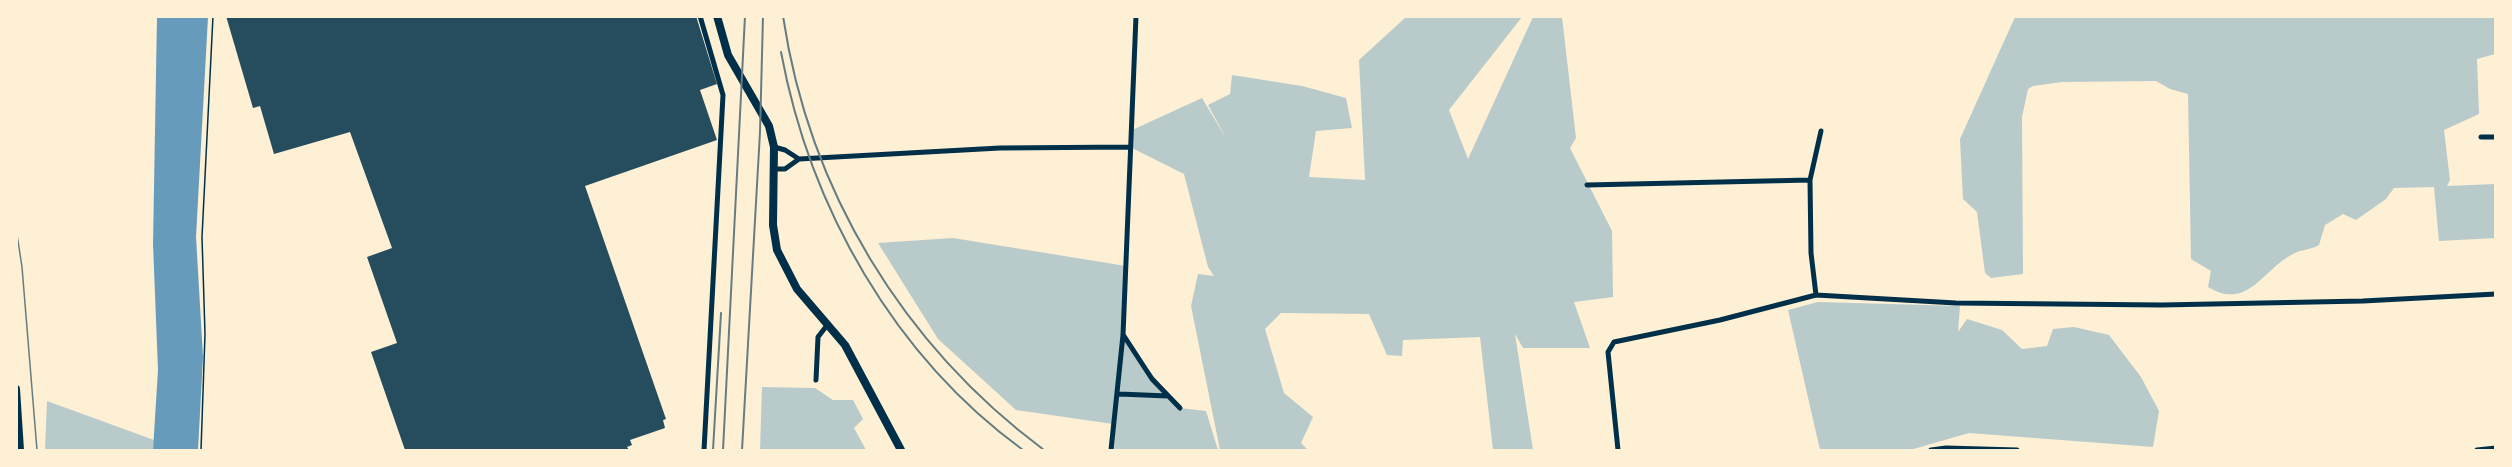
<!DOCTYPE html>
<style>
body{margin:0}
#map{position:relative;width:2512px;height:467px;overflow:hidden;background:#fdf0d5;font-family:"IBM Plex Serif",serif}
canvas{display:block}
.frame{position:absolute;inset:0;border:18px solid #fdf0d5;pointer-events:none}
</style>
<div id="map">
<canvas width="2512" height="467"></canvas>
<div class="frame"></div>
</div>
<script>
const context = document.querySelector('canvas').getContext('2d');
context.lineJoin = 'round';
function fill(path, color) { context.fillStyle = color; context.fill(path, 'evenodd'); }
function strokePath(path, color, width, dash) { context.strokeStyle = color; context.lineWidth = width; context.lineCap = dash ? 'butt' : 'round'; context.setLineDash(dash || []); context.stroke(path); }
const green = new Path2D(`
 M1406,17h116l-73,93 19,49 65,-142h29l14,121 -6,10 42,83 1,66 -39,5 16,46h-67l-8,-14 18,116h-40l-13,-113 -77,3 -1,16 -15,-1 -18,-41 -88,-1 -16,16 19,64 29,24 -12,26 7,7h-88l-29,-144 7,-32 16,2 -6,-9 -24,-93 -54,-27v-16l72,-33 25,42 -19,-35 22,-11 2,-19 70,11 44,12 6,30 -36,3 -7,46 56,3 -6,-120z
 M2015,17h480v37l-18,5 2,55 -35,16 6,50 -3,6 48,-2v54l-56,3 -5,-54 -40,1 -8,11 -30,21 -13,-6 -18,11 -6,20c-9,5 -20,5 -26,9 -31,16 -45,57 -85,33l3,-16 -20,-12 -3,-165 -18,-5 -14,-8 -94,1 -29,4 -5,3 -6,28 1,157 -32,4 -6,-5 -8,-61 -14,-13 -3,-60z
 M953,238l173,28 -3,73 57,69 26,3 12,39h-108l3,-26 -97,-14 -78,-71 -60,-96z
 M1818,302l142,4 -2,26 9,-13 35,11 20,19 25,-3 6,-17 21,-2 35,8 32,42 18,34 -6,36 -184,-14 -59,17h-90l-32,-140z
 M762,387l53,1 18,12h20l10,19 -9,9 12,22h-106z
 M47,401l107,39 -1,10h-108z`);
const water = new Path2D(`
 M157,17h51l-12,220 7,120 -5,93h-45l5,-80 -5,-126z`);
const building = new Path2D(`
 M226,16h470l21,68 -17,6 17,50 -132,46 81,233 -3,1 2,8 -35,12 2,5 -5,2 2,3h-224l-34,-98 26,-9 -30,-86 25,-9 -42,-116 -76,22 -14,-48 -7,2z`);
const path = new Path2D(`
 M201,450l4,-116 -3,-97 11,-221`);
const minor = new Path2D(`
 M700,16l23,79 -19,355
 M2481,137h15
 M774,147l11,3 14,9
 M774,169h11l14,-10 201,-11 130,-1
 M1587,185l223,-5
 M1816,295l-5,-42 -1,-73 11,-49
 M1124,336l28,43 28,29
 M816,380l2,-43 10,-13
 M1119,394l49,2
 M1111,450l12,-115 13,-319
 M1618,450l-10,-98 6,-10 106,-22 96,-25 140,8 206,2 201,-4 133,-7
 M1931,450l15,-2 71,2
 M2477,450l19,-2`);
const secondary = new Path2D(`
 M717,16l11,39 41,71 5,21 -1,78 4,25 20,39 48,56 56,105`);
const primary = new Path2D(`
 M16,389l4,61`);
const tram = new Path2D(`
 M16,160v28
 M16,228l6,39 15,183`);
const rail = new Path2D(`
 M783,16c26,175 120,329 261,434
 M781,52c29,156 113,304 242,398
 M713,450l8,-137
 M723,450l22,-434
 M742,450l18,-318 3,-116`);
fill(green, '#b9caca');
fill(water, '#669bbc');
fill(building, '#264d5e');
strokePath(path, '#003049', 1.5);
strokePath(minor, '#003049', 5);
strokePath(secondary, '#003049', 8);
strokePath(primary, '#003049', 8);
strokePath(tram, '#657d81', 1.5);
strokePath(rail, '#657d81', 2);
</script>
